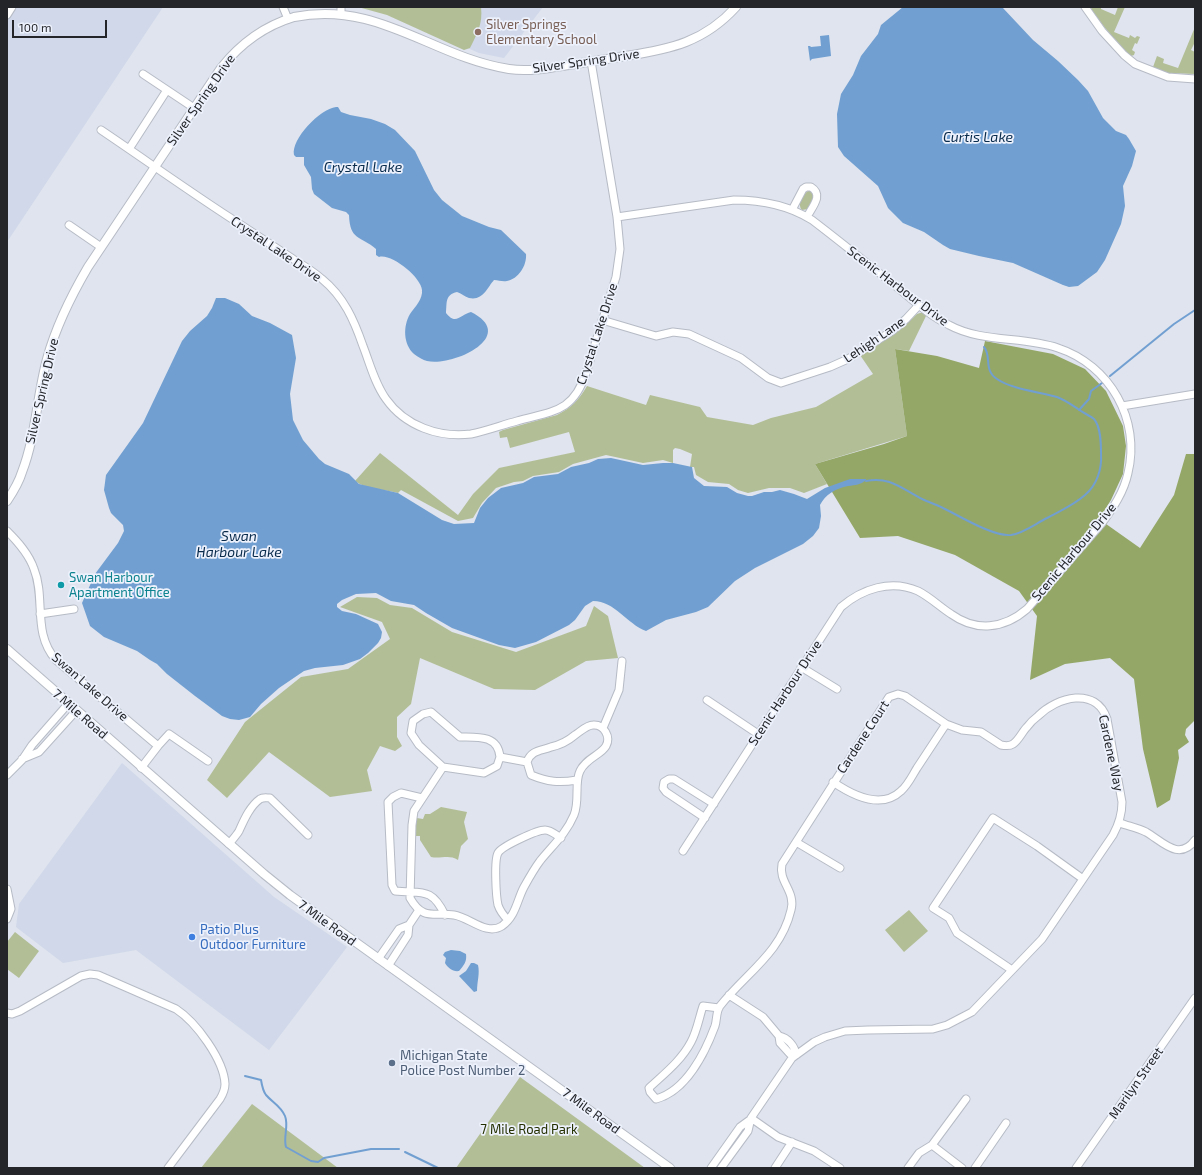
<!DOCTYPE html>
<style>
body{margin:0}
#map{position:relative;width:1202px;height:1175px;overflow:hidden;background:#dfe4ee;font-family:"Exo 2",sans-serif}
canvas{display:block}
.frame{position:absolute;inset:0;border:8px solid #232529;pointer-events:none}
.scale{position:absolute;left:12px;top:20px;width:95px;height:18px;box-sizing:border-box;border:2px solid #232529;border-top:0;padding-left:5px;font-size:12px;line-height:14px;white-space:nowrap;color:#232529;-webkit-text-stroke:3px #ecf1fc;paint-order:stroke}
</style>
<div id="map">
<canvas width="1202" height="1175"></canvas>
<div class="frame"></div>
<div class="scale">100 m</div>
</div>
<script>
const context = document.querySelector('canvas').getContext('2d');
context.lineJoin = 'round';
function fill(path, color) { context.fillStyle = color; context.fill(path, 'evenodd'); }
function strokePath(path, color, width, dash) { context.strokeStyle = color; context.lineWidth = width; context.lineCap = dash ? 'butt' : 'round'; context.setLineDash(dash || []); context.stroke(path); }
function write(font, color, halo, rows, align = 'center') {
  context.font = font + ' "Exo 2",sans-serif'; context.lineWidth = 3.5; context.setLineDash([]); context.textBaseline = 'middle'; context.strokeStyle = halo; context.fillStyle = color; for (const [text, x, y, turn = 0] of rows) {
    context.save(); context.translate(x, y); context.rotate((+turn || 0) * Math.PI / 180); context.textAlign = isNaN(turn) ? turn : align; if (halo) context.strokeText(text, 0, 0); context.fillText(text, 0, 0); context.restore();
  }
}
const built = new Path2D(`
 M7,7h156l-156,235z
 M374,7h169l-39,51 -25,-5z
 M122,763l152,134 73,50 -78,103 -133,-100 -73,13 -47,-36 3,-23z`);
const green = new Path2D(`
 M358,7h123c2,17 -4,27 -11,41l-6,2 -77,-35z
 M1092,7h9v2l14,6 3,-8h7l-11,25 15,6 1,-3 5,3 2,-2 3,1 -3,7 -2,-1 -3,7 3,2 -1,3 -3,1 -3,-2 -23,-26 -14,-19z
 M1195,27v15l-4,8 4,2v22l-28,-1 -13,-5 -1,-1 4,-11 7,3 -1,4 15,5z
 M808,191h3l3,6 -6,12 -6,1c-5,-5 0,-15 6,-19z
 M920,313h3l3,3 -17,35 -14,-2 12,87 -92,28 12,20 -23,9 -14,-5h-21l-21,5 -10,-3 -9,-6 -21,-2 -12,-7 -2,-8h-4l2,-13 -12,-5 -5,-1 -2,2v13l-10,-3 -20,3 -37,-8 -33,9 -14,8 -26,4 -10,5 -9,1 -18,6 -14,15 -9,15 -15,3 -57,-31 -3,3c-14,-4 -31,-3 -43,-12l25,-28 78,62 15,-21 26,-26 76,-16 -6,-20 -59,16 -3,-11 -7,1 -1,-6 4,-2 54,-15c14,-7 22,-15 30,-29l59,19 4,-10 50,12 7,10 46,8 18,-7 45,-11 57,-33 -13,-19 42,-27 15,-14z
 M357,597l20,1 13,7 22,3 40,24 64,20 70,-26 8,-20 14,10 10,42 -32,3 -51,29 -41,-1 -74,-31 -9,46 -14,13v20l5,9 -7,5 -15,-5 -13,24 5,21 -42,6 -61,-45 -42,46 -20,-18 38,-58 56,-45 47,-8 42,-30 -8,-17 -42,-15z
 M441,807l26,5 -3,10 4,17 -7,7 -3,14c-9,-6 -17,-1 -27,-3l-11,-17v-4h-4l-1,-5 2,-13 6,1 2,-5h5z
 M909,910l19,21 -24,21 -19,-22z
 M15,932l24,19 -20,27 -12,-9v-27z
 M520,1077l125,91h-189z
 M252,1104l86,64h-137z`);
const forest = new Path2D(`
 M985,341l68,13 32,15 21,22 17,35 3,20 -3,28 -12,26 -12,19 41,29 34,-53 12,-41h9v266l-9,9 -1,6 4,7 -11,8 1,8 -9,42 -13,8 -14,-59 -9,-70 -24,-21 -45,6 -35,16 7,-64 -18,-25 -64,-36 -57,-19 -38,2 -45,-74 69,-20 23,-8 -12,-87 42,7 42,12z`);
const water = new Path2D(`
 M903,7h99l31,33 25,21 20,19 10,11 15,27 13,13 10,4 3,4 7,12 -4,15 -9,20 2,20 -4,18 -16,36 -8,12 -19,14 -9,1 -6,-2 -50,-22 -34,-7 -29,-7 -7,-4 -19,-13 -21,-9 -15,-15 -10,-22 -34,-30 -6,-9 -1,-33 4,-20 12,-19 8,-19 17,-22 3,-9z
 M829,35l2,21 -19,3 -2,2 -2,-15h2l1,1 10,-1 -1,-10z
 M336,107h2l3,5 9,3 21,4 14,5 10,6 20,21 19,39 8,10 20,16 27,11 12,3 25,24c1,12 -8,25 -19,27 -5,1 -8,-1 -13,-1 -7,8 -11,21 -25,18 -4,-1 -8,-5 -12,-6 -12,3 -10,10 -11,21 10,13 15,1 25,-1 48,24 -18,55 -44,49 -4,-1 -9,-4 -13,-7 -11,-10 -11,-28 -4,-40 5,-7 13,-15 12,-24 -1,-13 -31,-37 -43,-33l-3,-2v-6c-16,-14 -26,-8 -27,-34l-3,-3 -14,-4 -18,-14 -2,-5 -1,-12 -7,-12v-8h-8l-2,-2c-3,-16 26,-46 42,-48z
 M216,298h9l14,6 13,12 18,7 22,12 4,23 -6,36 3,26 10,20 16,19 6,5 24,10 10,10 39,9 44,27 12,4 20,-1 6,-15 8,-10 13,-10 22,-5 11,-6 24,-3 13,-7 18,-4 9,-4 13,-1 32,7 20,-2h10l19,4 2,11 10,8 23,1 10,6 11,3h4l12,-4h8l8,-2 14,4 13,5 18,-11 25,-9h16v1c-6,5 -10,5 -18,6 -12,2 -23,9 -28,19l1,11 -2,12 -6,8 -10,8 -48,24 -20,13 -27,26 -12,5 -30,8 -20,11c-19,-7 -31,-30 -53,-30l-8,5 -10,14 -6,5 -33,17 -21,6 -16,-3 -47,-17 -26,-15 -12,-8 -23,-4 -15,-8 -20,1 -14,6 -5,4v3l5,4 14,3 22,10 4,8 -1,6 -3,5 -10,10 -8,6 -17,6 -28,3 -11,3 -25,17 -18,16 -11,13 -11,3 -9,-1 -8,-3 -27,-20 -28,-22 -10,-10 -7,-4 -13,-9 -33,-14 -14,-11 -8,-23 13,-29 23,-31 6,-12 -1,-6 -12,-12 -2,-5 -5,-18 2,-15 37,-52 39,-82 8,-10 17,-15 5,-8z
 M451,950l9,1 6,3c1,8 -2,11 -7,17 -6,1 -11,-3 -14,-8l1,-5 -3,-3 2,-3z
 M471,963h3l4,2c2,9 -1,16 -1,26l-3,1 -15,-16 7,-5z`);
const stream = new Path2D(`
 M1110,376l64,-52 21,-14
 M1079,410l10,-11 2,-8 11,-8
 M866,481c24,-5 36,8 56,18 6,3 13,5 19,8 17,8 52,30 70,28 13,-2 24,-11 36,-17 13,-7 27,-13 38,-23 12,-10 17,-26 16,-41 0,-10 0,-27 -7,-35 -5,-4 -11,-6 -16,-10 -6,-4 -13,-9 -21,-12 -17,-5 -46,-8 -60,-18 -14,-9 -5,-23 -13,-32
 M245,1076l16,4c1,6 2,11 5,15 6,7 15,11 19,21 4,10 -2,21 1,31l25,14 7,1 6,-4 47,-9h28
 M405,1152l33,16`);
const minor = new Path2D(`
 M283,7l5,12
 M1085,7l17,24 22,24 11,9 33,13 27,2
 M341,11v-4
 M7,15l5,-8
 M143,74l51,34
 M101,130c43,29 85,59 128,87 21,14 43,28 64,42 10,6 20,12 29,20 22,18 32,41 41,67 7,18 12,38 23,53 19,27 53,39 85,35 15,-3 31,-9 46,-13 35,-10 56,-8 69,-48l30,-96 4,-28 -3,-32 -26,-156
 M129,149l38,-59
 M792,210l11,-21 3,-2h5c13,8 1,20 -4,30
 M617,217l117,-17c28,0 54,5 78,20 29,22 57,45 86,68 16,13 32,28 51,37 33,18 74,11 109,23 52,17 83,72 70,125 -4,19 -15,35 -26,50l-75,86c-23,20 -51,23 -76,5 -11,-7 -21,-17 -33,-23 -27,-12 -56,-2 -77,16l-158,244
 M69,225l32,22
 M602,320l54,16 17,-4 16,2 52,24 27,20 13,5 49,-16 18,-8 44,-28 14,-12 13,-14
 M1122,406l73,-12
 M7,531c11,11 22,23 27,38 12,30 -2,64 22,91l102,86 -17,22
 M40,614l34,-5
 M801,667l36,22
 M707,700l51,34
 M603,728l16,-38 3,-29
 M158,746l11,-12 39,27
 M22,759l17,-7 37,-41
 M527,762l4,13c17,7 28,8 46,5
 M443,767l-29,44 -2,14 -2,73c13,23 24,14 44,17 15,2 32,21 48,11 14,-10 15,-26 22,-39 5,-9 10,-18 16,-26 12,-15 26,-27 34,-46 6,-15 0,-32 6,-44 6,-13 21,-16 26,-25 5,-9 -2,-22 -13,-21 -6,0 -12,6 -18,10 -7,6 -15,10 -24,12 -10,4 -20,3 -24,15
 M443,767l-24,-22 -8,-12 2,-12 10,-7 8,-2 29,25c18,0 38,-2 40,20l27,5
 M443,767l41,6 13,-7 3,-9
 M7,775l15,-15 10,-15 36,-41
 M833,782c19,13 48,28 68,9 7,-6 11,-15 16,-23 10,-15 19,-29 29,-44
 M422,798l-21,-5 -8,4 -5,5 4,83 3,6c26,3 36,-5 50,24
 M705,818l-39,-26 -3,-4 1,-6 5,-3h5l40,25
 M1120,823c8,3 18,5 26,9 16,9 33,30 49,8
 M796,842l44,26
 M229,844c3,-4 7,-8 10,-13 5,-11 11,-25 21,-32 3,-2 7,-1 10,-1l38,37
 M7,889l4,20 -4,10
 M508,920c-4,-4 -8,-9 -10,-15 -2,-9 -4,-45 0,-52 4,-7 39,-23 47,-23 6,0 11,5 16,8
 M378,959l21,-30 10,-4 10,-15
 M388,966l20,-31 1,-10
 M1012,970l-55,-37 -8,-15 -16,-10 60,-90 44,28 46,33
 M729,995l34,22 16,19 1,7 10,11 6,1c-1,-9 -8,-17 -17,-19
 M719,1008l-16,-2c-4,12 -6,25 -12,36 -10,19 -27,32 -42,46l1,4 6,7c30,-8 49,-46 59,-73 2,-6 1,-15 5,-20 26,-33 61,-53 71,-96 5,-19 -13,-28 -9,-46l107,-167 9,-3 7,2 41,28 16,6 19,2 20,13c5,1 9,1 12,-1 6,-4 9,-12 14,-17 3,-4 7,-8 11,-11 19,-19 58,-30 69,3l15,83c0,13 -3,22 -9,33l-71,104 -70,73 -25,13 -14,4 -65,1 -23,1 -20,6 -11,5 -22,16 -41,60 -3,13 -27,37
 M7,1013l5,1 8,-3 61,-35 9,-2 8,1 78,34c20,13 48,51 49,75 0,6 -2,10 -5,15l-52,69
 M751,1118l27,19 36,14 26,17
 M932,1145l30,23
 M711,1168l29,-41 11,-8
 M775,1168l17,-26
 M908,1168l11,-15 13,-8 34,-46
 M975,1168l31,-45
 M1076,1168l119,-170`);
const tertiary = new Path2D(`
 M7,501c6,-9 12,-19 15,-29 14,-36 15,-77 25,-113 9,-33 24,-63 41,-92l133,-199c19,-24 43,-42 73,-51 84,-17 138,40 215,52 20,3 41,-1 60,-4 19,-3 38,-6 57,-9 45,-7 78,-14 110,-49
 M7,649l257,225 26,21 380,273`);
const markers = [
 [478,32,4,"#8d6e63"],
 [61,585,4,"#0f9aa8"],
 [192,937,4,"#3f7fe0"],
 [392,1063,4,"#5c6f8a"]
];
const educationNames = [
 ["Silver Springs",486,25],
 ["Elementary School",486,40]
];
const streetNames = [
 ["Silver Spring Drive",586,61,-8],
 ["Silver Spring Drive",201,100,-55],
 ["Crystal Lake Drive",276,249,34],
 ["Scenic Harbour Drive",898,286,37],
 ["Crystal Lake Drive",597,334,-72],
 ["Lehigh Lane",874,340,-34],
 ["Silver Spring Drive",42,391,-77],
 ["Scenic Harbour Drive",1074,552,-50],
 ["Swan Lake Drive",90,687,41],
 ["Scenic Harbour Drive",785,693,-57],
 ["7 Mile Road",80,714,41],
 ["Cardene Court",863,737,-57],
 ["Cardene Way",1111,753,78],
 ["7 Mile Road",327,923,36],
 ["Marilyn Street",1136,1083,-55],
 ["7 Mile Road",591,1111,36]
];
const cultureNames = [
 ["Swan Harbour",69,578],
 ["Apartment Office",69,593]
];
const shopNames = [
 ["Patio Plus",200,930],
 ["Outdoor Furniture",200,945]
];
const serviceNames = [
 ["Michigan State",400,1056],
 ["Police Post Number 2",400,1071]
];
const parkNames = [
 ["7 Mile Road Park",529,1130]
];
const waterNames = [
 ["Curtis Lake",978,137],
 ["Crystal Lake",363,167],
 ["Swan",239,536],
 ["Harbour Lake",239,552]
];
fill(built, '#d0d8e9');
fill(green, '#b2be96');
fill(forest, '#95a767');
fill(water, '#719fd1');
strokePath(stream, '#719fd1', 2);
strokePath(minor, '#b6bbc5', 9);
strokePath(tertiary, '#b6bbc5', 10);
strokePath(minor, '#fff', 7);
strokePath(tertiary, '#fff', 8);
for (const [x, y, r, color] of markers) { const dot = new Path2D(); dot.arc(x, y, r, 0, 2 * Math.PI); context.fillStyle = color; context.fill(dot); strokePath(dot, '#ecf1fc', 1.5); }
write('13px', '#785e54', '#ecf1fc', educationNames, 'left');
write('13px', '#232529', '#ecf1fc', streetNames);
write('13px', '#0d838f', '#ecf1fc', cultureNames, 'left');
write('13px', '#366cbe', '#ecf1fc', shopNames, 'left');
write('13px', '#4e5e75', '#ecf1fc', serviceNames, 'left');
write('13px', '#253000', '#ecf1fc', parkNames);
write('italic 14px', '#082a4b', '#ecf1fc', waterNames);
</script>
